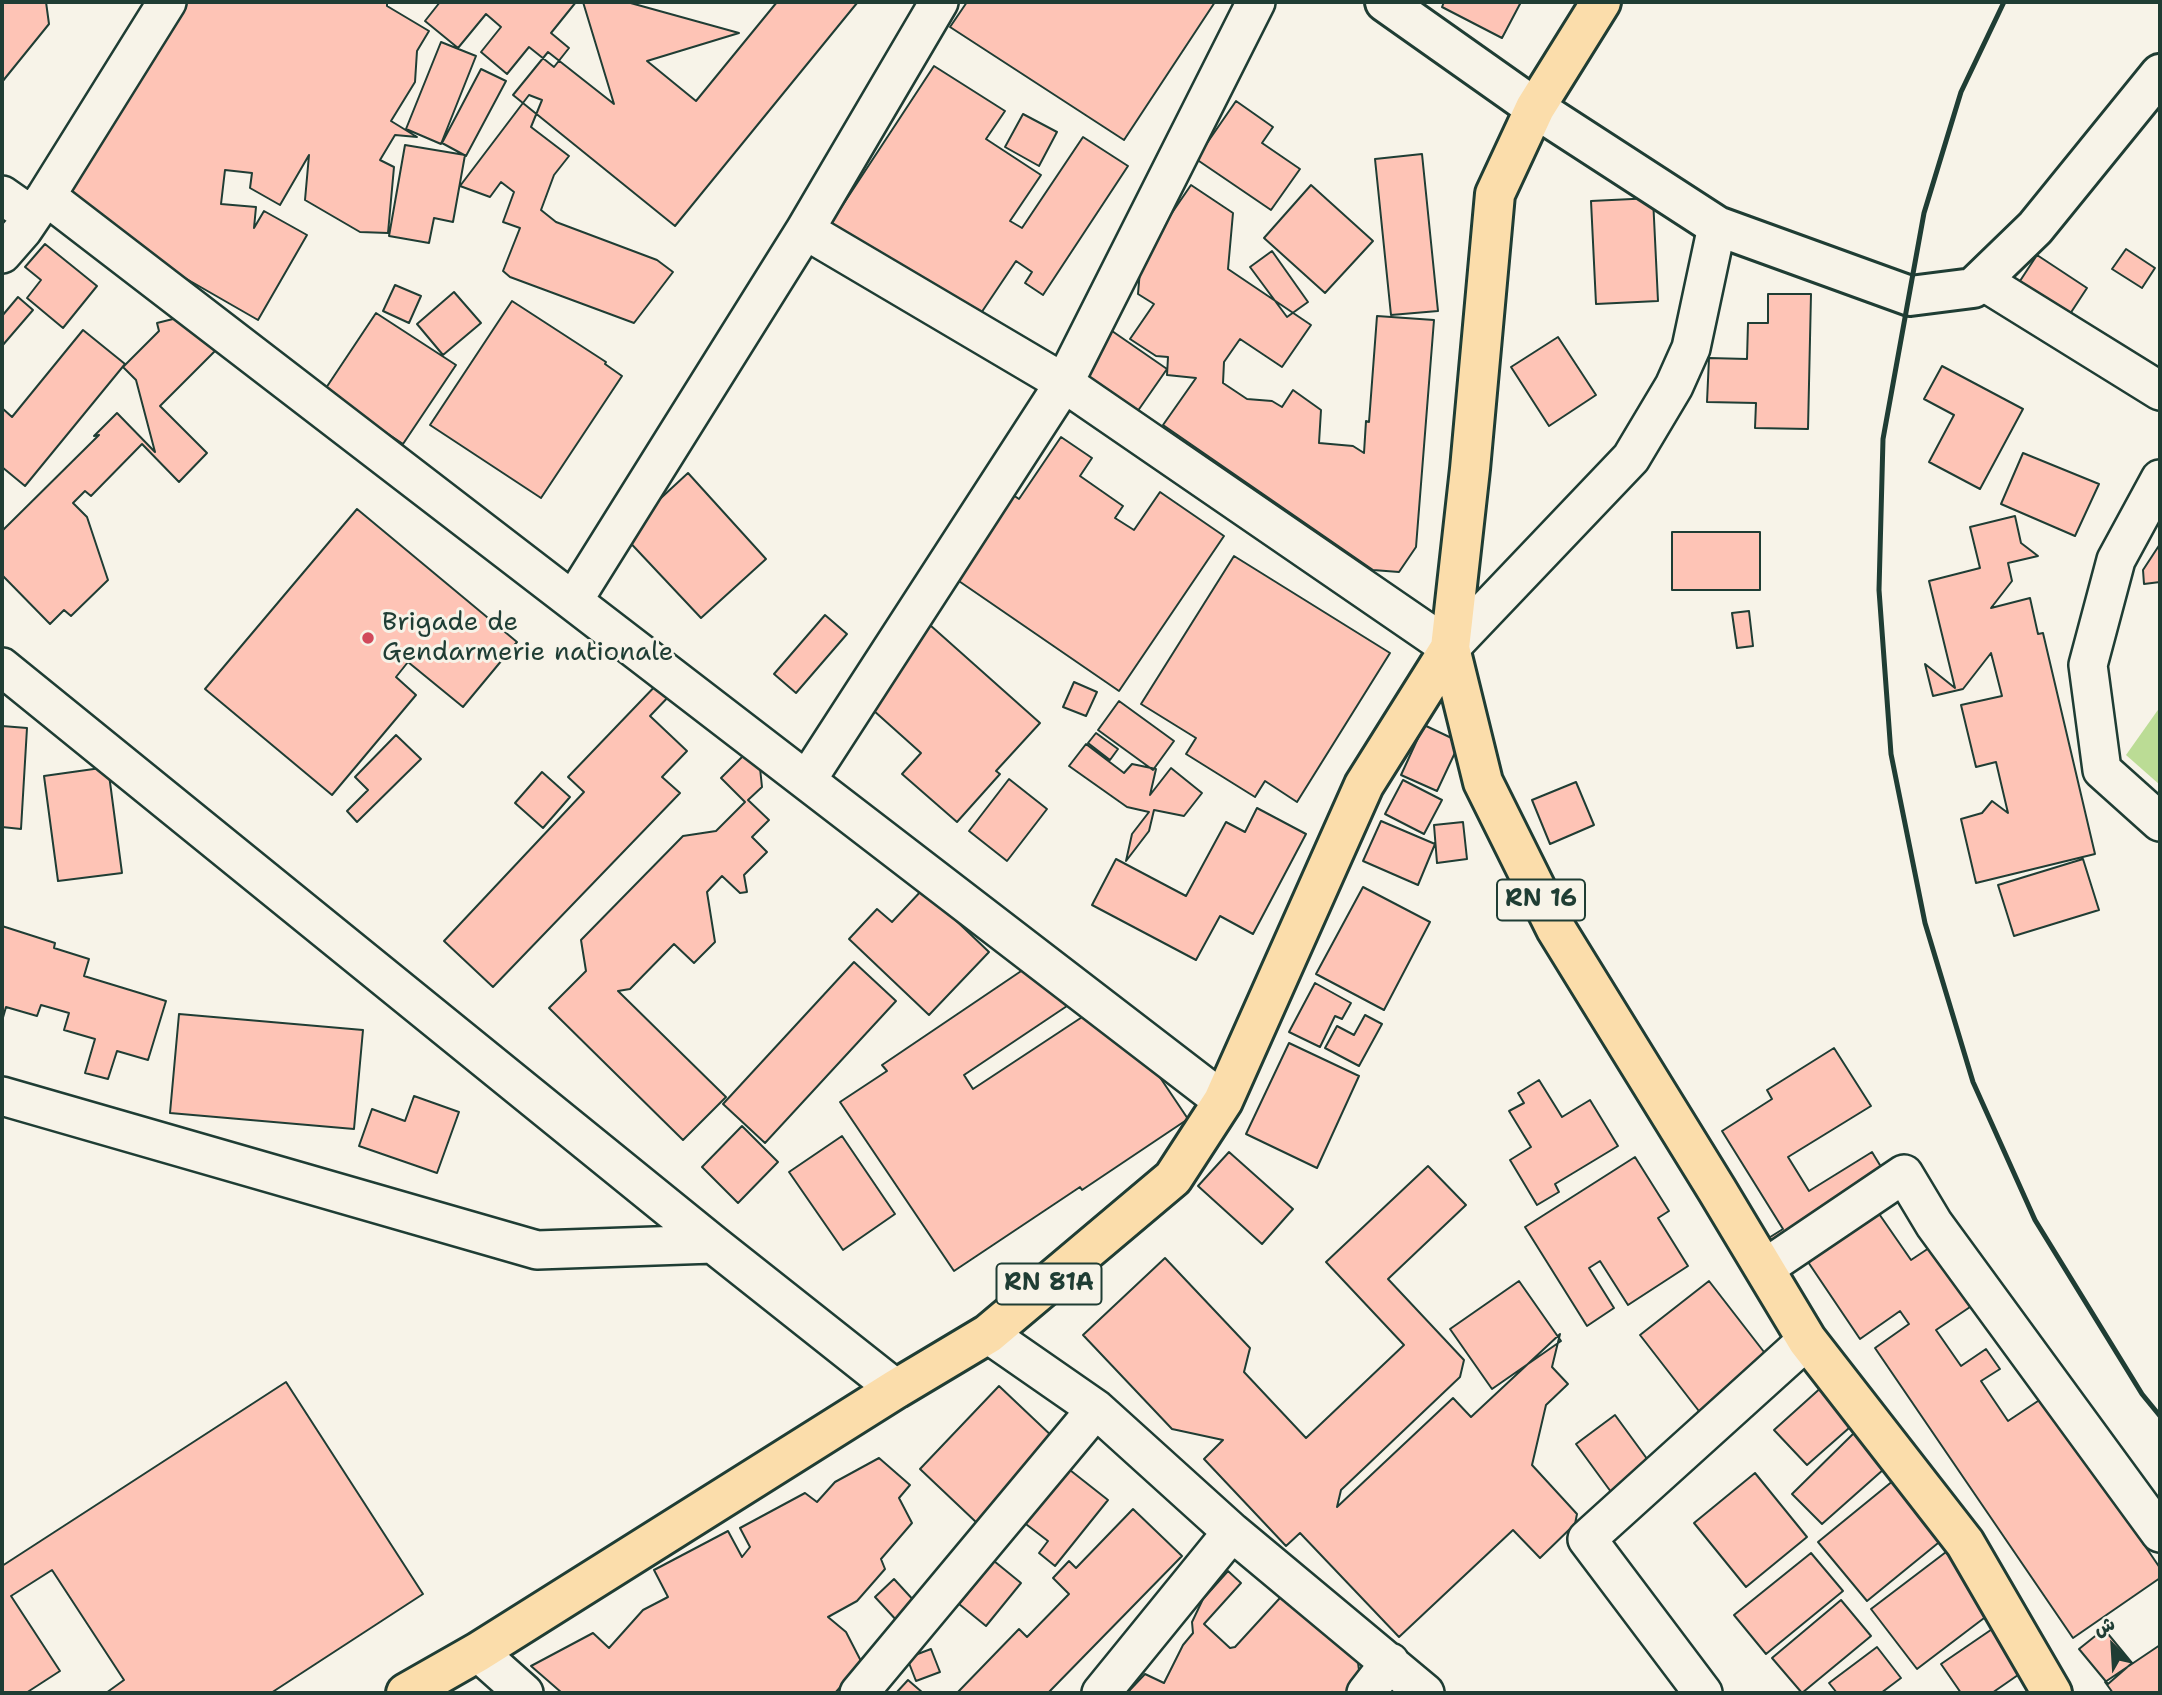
<!DOCTYPE html>
<meta charset="utf-8">
<style>
body{margin:0}
#map{position:relative;width:2162px;height:1695px;overflow:hidden;background:#f7f3e8;font-family:"Shantell Sans","Playpen Sans Arabic",sans-serif}
canvas{display:block}
.frame{position:absolute;inset:0;border:4px solid #1f3d34;pointer-events:none}
.north{position:absolute;left:2078px;top:1611px;width:70px;height:70px;-webkit-text-stroke:5px #f7f3e8;paint-order:stroke;rotate:336deg;font-size:19px;font-weight:700;line-height:28px;text-align:center;color:#1f3d34}
.north::after{content:'';display:block;margin:auto;width:24px;height:32px;background:#1f3d34;clip-path:polygon(50% 0,100% 100%,50% 72%,0 100%)}
</style>
<div id="map">
<canvas width="2162" height="1695"></canvas>
<div class="frame"></div>
<div class="north">ش</div>
</div>
<script>
const context = document.querySelector('canvas').getContext('2d');
context.lineJoin = 'round';
function fill(path, color) { context.fillStyle = color; context.fill(path, 'evenodd'); }
function strokePath(path, color, width, dash) { context.strokeStyle = color; context.lineWidth = width; context.lineCap = dash ? 'butt' : 'round'; context.setLineDash(dash || []); context.stroke(path); }
function write(font, color, halo, rows, align = 'center') {
  context.font = font + ' "Shantell Sans",sans-serif'; context.lineWidth = 6; context.setLineDash([]); context.textBaseline = 'middle'; context.strokeStyle = halo; context.fillStyle = color; for (const [text, x, y, turn = 0] of rows) {
    context.save(); context.translate(x, y); context.rotate((+turn || 0) * Math.PI / 180); context.textAlign = isNaN(turn) ? turn : align; if (halo) context.strokeText(text, 0, 0); context.fillText(text, 0, 0); context.restore();
  }
}
const green = new Path2D(`
 M2160,707v78l-34,-30z`);
const building = new Path2D(`
 M2,2h44l3,22 -47,58z
 M174,2h213v4l42,25 -12,20 -2,31 -24,39 26,16 -22,-2 -15,25 14,7 -6,66 -28,-1 -55,-32 4,-45 -29,50 -30,-17 2,-15 -27,-3 -4,34 35,3 -2,21 10,-17 43,24 -49,85 -202,-116z
 M440,2h136l-25,31 18,15 -15,19 -25,-20 -22,27 -26,-22 20,-25 -15,-13 -28,34 -33,-27z
 M583,2h44l112,31 -92,28 49,40 81,-99 80,1 -182,223 -162,-131 35,-43 66,52z
 M967,2h248l-91,138 -174,-113z
 M1444,2h77l-19,36 -60,-31z
 M441,42l35,14 -35,88 -35,-15z
 M934,66l71,45 -19,28 55,36 -31,46 12,7 61,-91 45,29 -85,129 -18,-12 7,-11 -16,-11 -47,70 -146,-96z
 M481,69l25,12 -40,75 -24,-13z
 M529,95l13,5 -11,27 38,29 -15,19 -13,35 15,12 101,38 16,12 -39,51 -124,-46 -7,-6 17,-43 -17,-6 11,-30 -13,-10 -11,15 -30,-11z
 M1236,101l37,26 -11,16 38,26 -29,41 -75,-51z
 M1023,114l34,18 -18,34 -34,-19z
 M405,145l60,10 -12,67 -19,-4 -5,25 -40,-7z
 M1422,154l16,157 -47,4 -16,-156z
 M1191,185l42,28 -5,56 83,56 -29,42 -42,-28 -16,23 -1,21 24,16 25,2 10,6 11,-17 28,20 -2,33 34,3 11,7 2,-32 3,1 8,-106 57,4 -18,227 -17,25 -26,-2 -210,-145 33,-47 -29,-3 1,-18 -12,-1 -26,-17 24,-35 -16,-10 3,-36z
 M1311,185l62,56 -48,52 -61,-55z
 M1653,198l5,103 -62,3 -5,-103z
 M45,244l52,42 -34,42 -36,-30 14,-18 -16,-13z
 M2126,249l29,19 -13,20 -30,-19z
 M1272,251l36,51 -21,15 -37,-50z
 M2037,255l50,33 -19,29 -50,-33z
 M395,285l26,11 -12,27 -26,-12z
 M454,292l27,31 -38,32 -26,-31z
 M1768,294h43l-3,135 -53,-1 1,-25 -49,-1 2,-44 38,1 1,-36h20z
 M18,297l15,13 -31,36v-30z
 M512,301l94,61 -1,2 17,12 -81,122 -111,-73z
 M376,313l80,52 -53,79 -79,-53z
 M181,317l34,34 -55,55 47,47 -28,29 -37,-38 -51,52 -6,-5 -12,12 14,14 21,63 -37,36 -7,-6 -14,14 -48,-49v-44l97,-96 -5,1 23,-23 38,39 -19,-72 -13,-13 36,-36 -2,-8z
 M1099,322l68,47 -39,56 -68,-47z
 M83,330l42,34 -100,122 -23,-19v-59l10,9z
 M1558,337l38,58 -47,31 -38,-59z
 M1942,366l81,43 -43,80 -51,-27 25,-47 -30,-16z
 M1061,437l31,21 -12,18 43,30 -8,12 19,12 26,-38 64,44 -105,155 -166,-114 57,-84 9,6z
 M2023,453l76,31 -24,52 -74,-32z
 M688,473l78,86 -65,59 -79,-84z
 M357,509l160,133 -54,65 -55,-45 -12,15 20,18 -84,100 -127,-106z
 M2015,516l6,27 17,13 -30,7 4,18 -21,27 39,-10 8,36 5,-1 52,221 -119,29 -15,-64 21,-6 10,-12 16,12 -12,-51 -20,5 -15,-62 41,-9 -11,-43 -28,36 -30,7 -8,-32 30,24 -26,-107 51,-13 -10,-41z
 M1672,532h88v58h-88z
 M2160,544v38l-16,2 -1,-14z
 M1234,556l156,97 -93,149 -32,-21 -10,16 -69,-43 10,-16 -55,-34z
 M912,609l128,114 -44,48 4,3 -43,48 -55,-48 19,-21 -67,-60z
 M1749,611l4,35 -16,2 -5,-35z
 M825,615l22,19 -51,59 -22,-19z
 M661,680l12,12 -23,24 37,35 -25,26 18,16 -187,194 -49,-46 140,-149 -16,-15z
 M1074,682l23,10 -11,24 -23,-9z
 M1119,701l55,40 -21,29 -55,-40z
 M1424,725l36,17 -23,49 -36,-16z
 M2,726l25,2 -6,101 -19,-2z
 M1096,733l22,16 -8,11 -22,-17z
 M396,735l25,24 -64,63 -10,-11 21,-21 -13,-13z
 M1086,744l38,29 8,-9 24,5 -6,26 21,-27 31,25 -18,23 -30,-6 -5,21 -23,30 6,-27 17,-22 -22,-5 -58,-41z
 M745,754l15,14 2,19 -14,13 21,20 -17,17 15,15 -23,23 3,17 -7,1 -18,-17 -15,16 8,50 -21,21 -20,-19 -44,45 -12,2 108,106 -43,43 -134,-132 37,-37 -5,-31 102,-104 33,-5 29,-29 -24,-24z
 M108,767l14,106 -64,8 -14,-105z
 M542,772l28,25 -27,31 -28,-25z
 M1009,779l38,30 -40,52 -38,-30z
 M1403,780l39,20 -18,34 -39,-20z
 M1576,782l18,43 -44,19 -18,-44z
 M1257,808l49,26 -53,100 -33,-18 -24,44 -104,-55 24,-46 70,37 40,-74 19,10z
 M1381,821l54,23 -17,41 -55,-24z
 M1463,822l4,37 -30,4 -3,-38z
 M2083,859l16,51 -85,26 -16,-51z
 M1363,887l67,35 -46,88 -68,-36z
 M923,889l66,63 -60,63 -80,-76 28,-30 15,13z
 M2,926l53,17 -1,5 35,11 -5,17 82,25 -18,59 -31,-9 -9,28 -23,-6 10,-34 -31,-9 5,-17 -28,-8 -4,11 -31,-9 -4,14z
 M1036,961l31,45 -103,69 9,14 135,-89 80,119 -106,71 -2,-3 -126,84 -114,-169 47,-31 -5,-6z
 M854,962l42,39 -131,142 -42,-39z
 M1315,983l36,20 -9,16 -7,-3 -15,31 -31,-15z
 M179,1014l184,16 -9,99 -184,-16z
 M1365,1015l17,9 -23,42 -34,-18 12,-22 17,9z
 M1289,1043l70,33 -42,92 -71,-34z
 M1834,1048l37,58 -83,51 21,34 63,-39 14,23 -107,83 -12,-19 16,-10 -61,-98 50,-32 -5,-9z
 M1539,1080l23,37 28,-17 28,46 -63,38 4,8 -22,13 -27,-45 21,-13 -22,-36 15,-8 -6,-10z
 M414,1096l45,16 -22,61 -78,-27 13,-37 33,12z
 M742,1126l36,36 -40,41 -36,-36z
 M842,1136l53,78 -52,36 -54,-78z
 M1229,1152l64,57 -31,35 -64,-58z
 M1635,1157l34,54 -11,7 30,48 -60,39 -28,-44 -11,7 25,40 -27,18 -62,-99z
 M1428,1166l38,39 -78,74 76,81 -4,17 -119,113 -4,17 116,-109 18,19 89,-83 -8,33 16,17 -22,21 -14,60 45,49 -2,10 -35,34 -27,-28 -114,107 -99,-104 -14,13 -82,-87 19,-19 -51,-11 -89,-94 82,-77 85,90 -6,24 62,66 98,-93 -78,-83z
 M1875,1208l36,52 21,-14 41,59 -37,25 25,36 25,-17 14,20 -19,12 27,40 36,-24 116,171v10l-87,60 -198,-290 34,-24 -9,-13 -40,28 -56,-83z
 M1519,1281l42,60 -69,48 -42,-60z
 M1709,1281l62,80 -69,54 -62,-80z
 M286,1382l137,212 -152,99h-165l18,-13 -72,-110 -41,26 49,75 -34,22h-24v-127z
 M1824,1385l33,36 -50,44 -33,-35z
 M999,1386l57,54 -79,83 -57,-54z
 M1615,1415l38,52 -39,29 -38,-52z
 M1856,1431l28,38 -62,55 -30,-30z
 M879,1458l31,27 -11,13 13,25 -31,36 4,10 -28,32 -29,16 18,15 16,31 -27,30h-273l-31,-27 62,-33 16,15 34,-38 25,-13 -14,-27 74,-39 14,26 8,-10 -10,-19 65,-35 12,9 18,-20z
 M1061,1463l47,37 -53,66 -16,-13 9,-12 -30,-23z
 M1755,1473l52,64 -61,50 -52,-64z
 M1894,1480l49,59 -76,62 -49,-59z
 M1133,1509l49,47 -134,137h-91l62,-64 8,8 42,-43 -16,-16 16,-17 7,7z
 M1946,1552l46,60 -75,57 -46,-60z
 M1811,1553l32,38 -77,63 -32,-39z
 M994,1561l27,22 -35,43 -27,-22z
 M1228,1571l13,12 -37,41 26,24 5,-1 55,-60 65,52 4,31 -11,23h-221l18,-19 19,9 19,-38 10,-12 -1,-11 11,-23z
 M894,1579l23,25 -19,18 -23,-25z
 M1841,1600l30,36 -69,57 -30,-35z
 M2001,1623l30,43 -39,27h-31l-20,-29z
 M2104,1629l28,34 -24,21 -29,-35z
 M2160,1645v48h-47l-8,-11z
 M1877,1647l24,31 -20,15h-44l-8,-10z
 M931,1649l9,23 -24,9 -9,-23z
 M908,1680l15,13h-27z`);
const street = new Path2D(`
 M2,195l30,21
 M46,196l1177,905
 M805,230l259,153 386,265 181,-190 43,-72 17,-38 26,-122
 M2,254l21,-24 23,-34 121,-194
 M1981,280l179,111
 M2160,479l-44,81 -28,105 14,105 58,52
 M573,601l232,-371 134,-228
 M2,667l711,577 183,145
 M807,780l257,-397 192,-381
 M2,1096l535,154 176,-6
 M1765,1268l139,-94 30,50 226,309
 M988,1334l108,75 136,123 193,161
 M478,1652l46,41
 M859,1693l237,-284
 M1101,1693l131,-161
 M1366,1693l24,-31
 M1703,1693l-116,-154 220,-199`);
const secondary = new Path2D(`
 M1385,2l150,106 182,118 193,70 63,-8 62,-60 125,-154`);
const primary = new Path2D(`
 M1601,2l-66,106 -40,86 -25,275 -20,179 33,134 73,147 161,261 90,150 158,203 87,150
 M406,1693l72,-41 418,-263 92,-55 185,-156 50,-77 141,-316 86,-137`);
const rail = new Path2D(`
 M2004,2l-43,90 -37,121 -41,226 -4,151 12,164 34,169 48,159 62,138 107,174 18,22`);
const markers = [
 [368,638,7,"#d1495b"]
];
const shields = [
 [1541,900,88],
 [1049,1284,105]
];
const shieldNames = [
 ["RN 16",1541,900],
 ["RN 81A",1049,1284]
];
const poiNames = [
 ["Brigade de",382,623],
 ["Gendarmerie nationale",382,653]
];
fill(green, '#bbdc95');
fill(building, '#fec4b6');
strokePath(building, '#1f3d34', 2);
strokePath(street, '#1f3d34', 42);
strokePath(secondary, '#1f3d34', 44);
strokePath(primary, '#1f3d34', 44);
strokePath(street, '#f7f3e8', 37);
strokePath(secondary, '#f7f3e8', 38);
strokePath(primary, '#fbddab', 38);
strokePath(rail, '#1f3d34', 5);
for (const [x, y, r, color] of markers) { const dot = new Path2D(); dot.arc(x, y, r, 0, 2 * Math.PI); context.fillStyle = color; context.fill(dot); strokePath(dot, '#f7f3e8', 2.5); }
for (const [x, y, w] of shields) { const box = new Path2D(); box.roundRect(x - w / 2, y - 20.5, w, 41, 5); context.fillStyle = '#f7f3e8'; context.fill(box); strokePath(box, '#1f3d34', 2); }
write('bold 24px', '#1f3d34', null, shieldNames);
write('26px', '#1f3d34', '#f7f3e8', poiNames, 'left');
</script>
